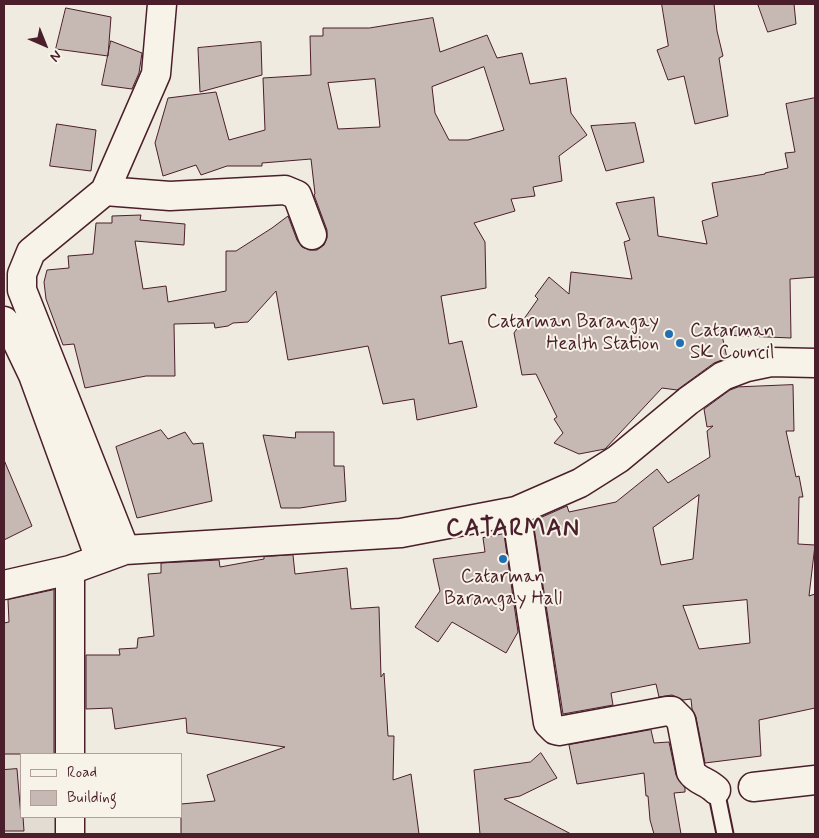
<!DOCTYPE html>
<style>
body{margin:0}
#map{position:relative;width:819px;height:838px;overflow:hidden;background:#f0ebe0;font-family:Mynerve,sans-serif}
canvas{display:block}
.frame{position:absolute;inset:0;border:5px solid #4a1f2b;pointer-events:none}
.legend{position:absolute;left:20px;top:753px;width:162px;height:65px;box-sizing:border-box;background:#f7f3e8;border:1px solid #b29e9c;margin:0;padding:6px 9px;list-style:none;font-size:15px;color:#4a1f2b}
.legend li{display:flex;align-items:center;gap:10px;height:25px}
.legend b{width:25px;border:1px solid #b29e9c}
.north{position:absolute;left:20px;top:20px;width:50px;height:50px;-webkit-text-stroke:4px #f7f3e8;paint-order:stroke;rotate:136deg;font-size:14px;font-weight:700;line-height:20px;text-align:center;color:#4a1f2b}
.north::after{content:'';display:block;margin:auto;width:18px;height:22px;background:#4a1f2b;clip-path:polygon(50% 0,100% 100%,50% 72%,0 100%)}
</style>
<div id="map">
<canvas width="819" height="838"></canvas>
<div class="frame"></div>
<ul class="legend">
<li><b style="height:6px;background:#f7f3e8"></b>Road</li>
<li><b style="height:14px;background:#c6b8b3"></b>Building</li>
</ul>
<div class="north">N</div>
</div>
<script>
const context = document.querySelector('canvas').getContext('2d');
context.lineJoin = 'round';
function fill(path, color) { context.fillStyle = color; context.fill(path, 'evenodd'); }
function strokePath(path, color, width, dash) { context.strokeStyle = color; context.lineWidth = width; context.lineCap = dash ? 'butt' : 'round'; context.setLineDash(dash || []); context.stroke(path); }
function write(font, color, halo, rows, align = 'center') {
  context.font = font + ' Mynerve,sans-serif'; context.lineWidth = 4; context.setLineDash([]); context.textBaseline = 'middle'; context.strokeStyle = halo; context.fillStyle = color; for (const [text, x, y, turn = 0] of rows) {
    context.save(); context.translate(x, y); context.rotate((+turn || 0) * Math.PI / 180); context.textAlign = isNaN(turn) ? turn : align; if (halo) context.strokeText(text, 0, 0); context.fillText(text, 0, 0); context.restore();
  }
}
const built = new Path2D(`
 M67,679l-2,75h-44v63h42v17h-59v-148z`);
const building = new Path2D(`
 M662,4h52l3,27 6,25 -4,2 9,58 -33,8 -11,-48 -16,4 -11,-30 11,-4z
 M758,4h36l2,20 -28,8z
 M66,8l45,9 -3,39 -52,-7z
 M433,18l7,34 47,-17 10,23 25,-5 8,31 36,-6 5,35 16,22 -28,21 3,25 -29,6 2,9 -24,3 4,12 -41,12 11,19 1,46 -45,8 8,48 13,-3 15,66 -60,13 -3,-21 -31,5 -15,-58 -80,14 -12,-69 -28,31 -15,1 -5,3 -13,2 -1,-5 -40,1 1,52h-29l-61,12 -11,-44 -11,1 -17,-46 -2,-17 3,-12 22,-2 -1,-12 25,-2 3,-31h16v-7l29,-1 -1,5 45,4 -1,21 -49,-4 8,48 23,-3 2,16 58,-11v-40h10l36,-23 16,-12 9,24 5,7 7,3h8l7,-5 3,-7v-8l-13,-35 1,-1 -4,-35 -49,4v3h-35l-26,9 -5,-10 -33,11 -8,-33 13,-45 48,-6 13,48 36,-10 -2,-52 48,-3 -1,-39h13v-8h46zM484,67l20,63 -36,10h-19l-14,-27 -3,-26zM375,79l5,48 -42,2 -10,-46z
 M111,41l31,12 -3,20 -7,16 -30,-4z
 M261,42l1,33 -62,17 -2,-44z
 M815,98v179l-25,2 1,59 -69,-3 5,23 -13,5 -37,27 -15,-2 -57,61 -26,5 -25,-11 9,-10 -9,-14 3,-2 -21,-43 -14,1 -8,-42 24,-34 -3,-3 14,-19 20,17 2,-22 61,7 -8,-37 6,-2 -14,-37 38,-6 4,39 49,8 -5,-23 16,-5 -6,-33 53,-9v-1l23,-5 -3,-15 10,-1 -9,-48z
 M635,123l9,39 -38,9 -15,-45z
 M57,124l39,6 -5,41 -41,-5z
 M793,385l1,46h-8l10,46 3,-1 4,21h-4l-1,47 17,1 -6,51 6,-2v114l-56,12 2,36 -56,7 -9,-46 -4,-8 -1,-10 -8,1 -11,-5 -13,2 -3,-13 -45,9 2,12 -50,9 -30,-193 34,-15 2,6 47,-10 41,-33 11,14 42,-26 -3,-26 6,-5 -6,1 -3,-18 26,-19 8,-3zM699,495l-6,64 -32,6 -8,-37zM747,600l3,43 -51,6 -16,-43z
 M161,430l7,9 17,-7 8,12 10,-1 9,58 -75,17 -21,-71z
 M296,432h38v34h10l2,35 -46,7h-19l-18,-73 32,3z
 M4,460l28,66 -28,14z
 M504,534l14,98 -12,21 -54,-31 -14,20 -23,-15 25,-36 -7,-32 52,-7 -2,-14z
 M293,555l2,19 52,-6 4,41 28,-2 2,70 3,-4 4,63h6l-1,44 18,-6 8,60h-238v-30l34,-3 -8,-26 78,-28 -98,-14 -1,-15 -71,11 -3,-21 -26,1v-54h34l-1,-6 18,-1 1,-10 16,-2 -6,-62 13,-1v-10l58,-3 1,7 44,-8v-2z
 M54,590v164h-50v-131l5,-1 -1,-22z
 M651,730l3,13 15,-1 7,33 9,13v4l-11,1 7,41h-27l-4,-14 -2,-24h-2l-2,-23 -67,11 -8,-39z
 M541,753l16,25 -37,18 -16,3 67,35h-91l-6,-64 56,-8z
 M17,769l4,48h2l1,14h-20v-61z`);
const service = new Path2D(`
 M716,790l9,44`);
const minor = new Path2D(`
 M105,191l65,5 115,-6 12,5 15,40
 M4,321l7,8 22,46 67,184
 M516,511l32,212 7,7 4,1 108,-20h5l9,9 10,52c6,9 16,9 25,18
 M125,550l-103,-260v-16l9,-22 74,-61 51,-117 6,-70
 M4,585l66,-15 55,-20 276,-17 115,-22 64,-28 38,-24 70,-58 35,-25 24,-9 24,-5 44,1
 M70,754v-184
 M753,787l62,-7
 M70,834v-17`);
const markers = [
 [669,334,5,"#1f6fb2"],
 [680,343,5,"#1f6fb2"],
 [503,559,5,"#1f6fb2"]
];
const poiNames = [
 ["Catarman Barangay",659,323],
 ["Health Station",659,345],
 ["Catarman",690,332,"left"],
 ["SK Council",690,354,"left"],
 ["Catarman",503,578,"center"],
 ["Barangay Hall",503,600,"center"]
];
const districtNames = [
 ["CATARMAN",513,530]
];
fill(built, '#e3dcd2');
fill(building, '#c6b8b3');
strokePath(building, '#4a1f2b', 1);
strokePath(service, '#4a1f2b', 19);
strokePath(minor, '#4a1f2b', 31);
strokePath(service, '#f7f3e8', 15);
strokePath(minor, '#f7f3e8', 28);
for (const [x, y, r, color] of markers) { const dot = new Path2D(); dot.arc(x, y, r, 0, 2 * Math.PI); context.fillStyle = color; context.fill(dot); strokePath(dot, '#f7f3e8', 2); }
write('19px', '#4a1f2b', '#f7f3e8', poiNames, 'right');
context.letterSpacing = '1px';
write('bold 24px', '#4a1f2b', '#f7f3e8', districtNames);
context.letterSpacing = '0px';
</script>
